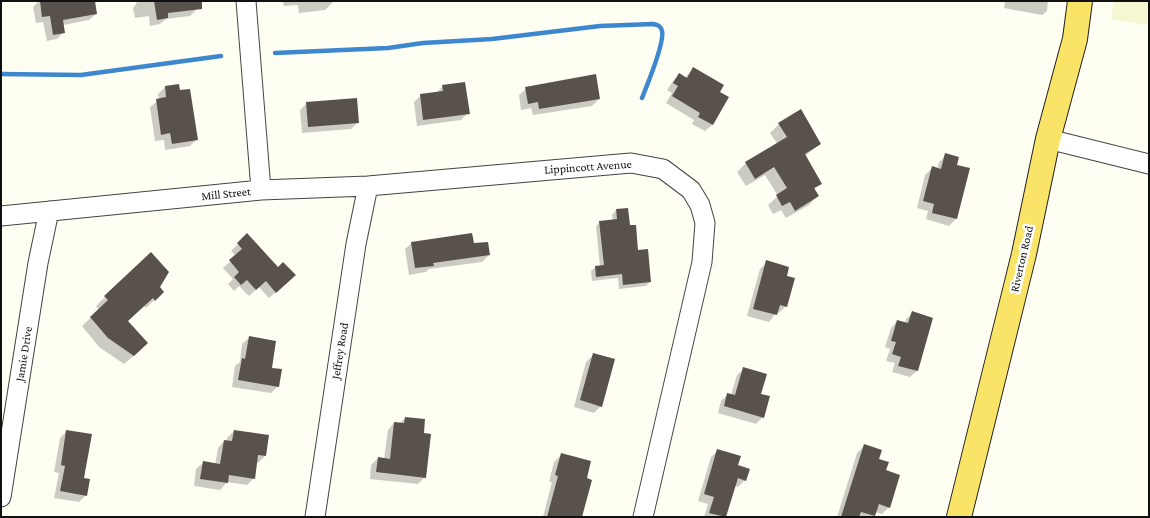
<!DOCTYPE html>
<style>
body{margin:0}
#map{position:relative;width:1150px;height:518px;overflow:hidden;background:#fffef3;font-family:"Crimson Pro",serif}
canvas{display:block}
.frame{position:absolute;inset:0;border:2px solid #101010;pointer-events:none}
</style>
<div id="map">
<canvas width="1150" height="518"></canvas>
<div class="frame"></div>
</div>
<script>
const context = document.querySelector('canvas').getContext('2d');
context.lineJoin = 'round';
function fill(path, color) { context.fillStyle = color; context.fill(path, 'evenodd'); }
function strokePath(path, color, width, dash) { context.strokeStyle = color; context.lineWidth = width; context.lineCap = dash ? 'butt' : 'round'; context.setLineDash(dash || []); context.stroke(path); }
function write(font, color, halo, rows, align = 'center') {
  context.font = font + ' "Crimson Pro",serif'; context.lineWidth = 5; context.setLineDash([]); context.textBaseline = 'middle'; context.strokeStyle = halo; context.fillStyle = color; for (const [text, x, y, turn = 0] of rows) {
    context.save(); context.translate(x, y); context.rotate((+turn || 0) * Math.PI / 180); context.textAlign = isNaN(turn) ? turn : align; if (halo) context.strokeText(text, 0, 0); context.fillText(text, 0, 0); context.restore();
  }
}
const farmland = new Path2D(`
 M1114,1h35v24l-38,-6z`);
const shadow = new Path2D(`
 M39,1h34l23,13 -7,6 -26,5 1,7 -7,7 -10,2 -4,-19 -7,1 -3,-16z
 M138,1h58l1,8 -7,7 -24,3 -6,5 -10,2 -1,-10 -14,2 -2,-10z
 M283,1h49v2l-7,7 -26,3 -1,-8 -14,1z
 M1005,1h43l-1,10 -5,4 -38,-7z
 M693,69l25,23 10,6 -16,27 -7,6 -13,-7 2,-4 -28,-17 6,-10 -5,-3 6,-9 6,-6 6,3z
 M178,86l19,53 -7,7 -25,4 -1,-10 -9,1 -5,-34 9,-7 -1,-6 7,-7z
 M443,86l25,27 -7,7 -44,6 -3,-24 7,-7 15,-2z
 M526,89l73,10 -7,7 -59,9 -2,-7 -10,2 -2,-15z
 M307,103l51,19 -7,7 -49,4 -2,-23z
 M779,124l41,20 -15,12 16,27 -7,7 3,6 -8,9 -23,13 -5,-8 -8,4 -5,-9 10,-9 -13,-21 -19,11 -9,-14 9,-9 32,-18 -8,-12z
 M946,155l9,10 13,4 -12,50 -7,7 -23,-7 2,-8 -11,-3 8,-33 7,-7 5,1 2,-7z
 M616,210l12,16 22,56 -4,4 -27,3 -1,-11 -26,3 -1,-10 5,-4h4l-4,-41 4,-4 13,-1 -1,-6z
 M247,235l30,33 10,14 -18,16 -10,-11 -10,9 -10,-10 -5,5 -6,-7 5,-5 -10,-11 13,-12 -5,-5z
 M412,243l61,2 16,10 -7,7 -53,7 -3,3 -17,3 -4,-26z
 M767,262l18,15 1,29 -7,7 -2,-1 -8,10 -22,-6 13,-47z
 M159,288l4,4 -17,16 -2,-2 -17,15 11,31 -14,12 -25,-17 -17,-21 17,-16 -3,-4 9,-9z
 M912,313l5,58 -7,6 -18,-5 3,-9 -9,-2 4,-12 -5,-2 6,-19 6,-7 8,2 1,-4z
 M249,338l21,31 8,17 -7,7 -39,-6 3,-21 5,-4 2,-18z
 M593,355l8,51 -7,7 -20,-6 12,-45z
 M744,369l16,26 3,22 -7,7 -38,-11 3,-12 7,-7 3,1 6,-20z
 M405,418l17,16 3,43 -7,7 -48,-5 1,-14 7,-7 6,1 4,-29 6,-7 5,1z
 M67,431l16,48 3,16 -7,7 -25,-4 5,-25 -5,-1 6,-34z
 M234,431l31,25 -7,7 -2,-1 -2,16 -7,7 -20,-3 -7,8 -26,-4 2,-17 7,-6 12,2 3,-17 6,-7h3v-3z
 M864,446l14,14 6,11 5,36 -7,7 -7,-2 -2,5h-36l20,-64z
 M718,450l18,16 9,14 -7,7 -4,-1 -9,31h-21l4,-13 -10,-3 13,-44z
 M561,455l24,24 -4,38h-38l9,-35h-3l5,-20z`);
const stream = new Path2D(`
 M275,53l113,-5 35,-5 69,-4 108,-13 53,-2c5,1 8,2 9,7 3,12 -15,54 -20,67
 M1,74l80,1 140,-19`);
const building = new Path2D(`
 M40,1h55l2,13 -34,6 2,13 -12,2 -3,-19 -8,1z
 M154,1h48v8l-34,4v5l-11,2z
 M693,67l31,18 -4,7 9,5 -16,28 -15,-8 2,-4 -28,-17 6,-10 -5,-3 6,-10 8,5z
 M596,74l4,25 -61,10 -1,-7 -10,2 -3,-17z
 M465,82l5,32 -47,6 -3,-26 23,-3 -1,-6z
 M179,84l1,6 10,-1 8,51 -26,4 -2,-11 -9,2 -5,-36 10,-2 -1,-11z
 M357,98l2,25 -51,4 -2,-25z
 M801,109l20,35 -16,10 17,30 -8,4 5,8 -24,15 -5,-9 -8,4 -6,-11 11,-7 -13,-21 -19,12 -10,-17 42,-25 -9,-14z
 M945,153l14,4 -2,8 13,3 -13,51 -25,-6 2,-9 -11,-3 9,-35 9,3z
 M628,208l2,17h6l2,25 10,-1 3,33 -28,3 -1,-11 -26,3 -1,-11 9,-1 -5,-44 18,-2 -1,-10z
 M247,233l31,34 5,-5 13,13 -20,18 -10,-12 -10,9 -9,-10 -6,5 -7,-8 5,-5 -10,-12 13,-11 -5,-6z
 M472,233l2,10 14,-1 2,13 -57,8 1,3 -19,2 -4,-26z
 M151,252l18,20 -9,15 4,5 -9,9 -2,-3 -25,23 20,22 -14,13 -26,-18 -18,-21 18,-17 -4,-4z
 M766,260l23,7 -2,9 8,2 -8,29 -7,-2 -3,10 -24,-6z
 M912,311l21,7 -15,53 -20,-5 3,-9 -9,-3 4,-12 -5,-1 6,-21 11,3z
 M249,336l27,5 -4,27 10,1 -3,18 -41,-7 4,-22 3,1z
 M593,353l22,6 -13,48 -22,-7z
 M743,367l24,7 -6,20 9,2 -6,22 -40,-12 3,-13 8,2z
 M405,417l20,2 -1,14 7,1 -5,44 -50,-6 2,-15 12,2 4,-37 10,1z
 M66,430l26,4 -8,44 6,1 -3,17 -27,-5 5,-25 -4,-1z
 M234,430l35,5 -3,21 -8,-1 -3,24 -26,-4 -1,8 -28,-4 3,-18 17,3 4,-24 8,1z
 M864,444l18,6 -3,9 10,3 -3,8 14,5 -10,33 -11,-4 -4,12 -14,-4 -2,5h-18z
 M717,449l24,7 -3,9 12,4 -4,12 -8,-3 -12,39 -17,-4 5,-16 -10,-3z
 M561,453l30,8 -4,17 5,2 -10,37h-35l11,-41 -3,-1z`);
const minor = new Path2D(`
 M246,1l15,189
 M1048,139l101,25
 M1,216l260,-26 107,-4 263,-23 32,6 28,21 9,15 5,18 -3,39 -59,255
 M1,497l37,-234 11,-52
 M315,517l41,-273 12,-58`);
const major = new Path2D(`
 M959,517l65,-263 24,-115 27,-100 5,-38`);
const streetNames = [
 ["Lippincott Avenue",588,167,-4],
 ["Mill Street",226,194,-6],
 ["Riverton Road",1022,259,-77],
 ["Jeffrey Road",340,351,-81],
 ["Jamie Drive",24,354,-81]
];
fill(farmland, '#f5f6d2');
fill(shadow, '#0003');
strokePath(stream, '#3d87cf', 4.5);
fill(building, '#59524c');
strokePath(minor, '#434343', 21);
strokePath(major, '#212121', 26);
strokePath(minor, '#fff', 19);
strokePath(major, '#f9e468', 24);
write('12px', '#101010', '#fff', streetNames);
</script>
